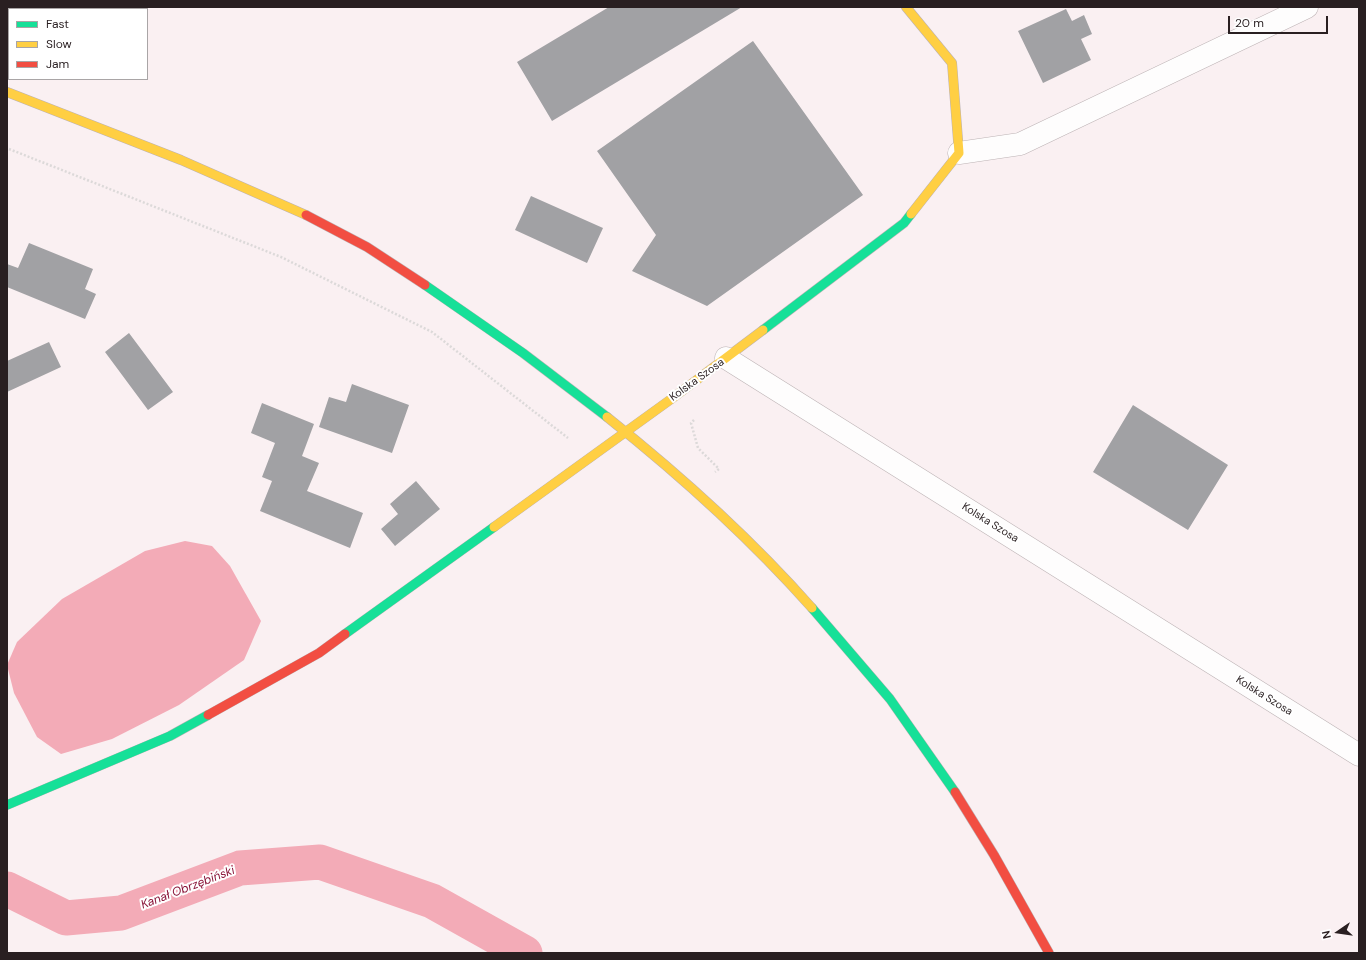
<!DOCTYPE html>
<meta charset="utf-8">
<style>
body{margin:0}
#map{position:relative;width:1366px;height:960px;overflow:hidden;background:#faf0f2;font-family:"DM Sans",sans-serif}
canvas{display:block}
.frame{position:absolute;inset:0;border:8px solid #291f21;pointer-events:none}
.legend{position:absolute;left:8px;top:8px;width:140px;height:72px;box-sizing:border-box;background:#fff;border:1px solid #a9a5a6;margin:0;padding:5px 7px;list-style:none;font-size:12px;color:#291f21}
.legend li{display:flex;align-items:center;gap:8px;height:20px}
.legend b{width:20px;border:1px solid #a9a5a6}
.north{position:absolute;left:1318px;top:912px;width:40px;height:40px;-webkit-text-stroke:3px #fff;paint-order:stroke;rotate:257deg;font-size:11px;font-weight:700;line-height:16px;text-align:center;color:#291f21}
.north::after{content:'';display:block;margin:auto;width:14px;height:18px;background:#291f21;clip-path:polygon(50% 0,100% 100%,50% 72%,0 100%)}
.scale{position:absolute;left:1228px;top:16px;width:100px;height:18px;box-sizing:border-box;border:2px solid #291f21;border-top:0;padding-left:5px;font-size:12px;line-height:14px;white-space:nowrap;color:#291f21;-webkit-text-stroke:3px #fff;paint-order:stroke}
</style>
<div id="map">
<canvas width="1366" height="960"></canvas>
<div class="frame"></div>
<ul class="legend">
<li><b style="height:5px;background:#16e098"></b>Fast</li>
<li><b style="height:5px;background:#ffcf43"></b>Slow</li>
<li><b style="height:5px;background:#f24e42"></b>Jam</li>
</ul>
<div class="north">N</div>
<div class="scale">20 m</div>
</div>
<script>
const context = document.querySelector('canvas').getContext('2d');
context.lineJoin = 'round';
function fill(path, color) { context.fillStyle = color; context.fill(path, 'evenodd'); }
function strokePath(path, color, width, dash) { context.strokeStyle = color; context.lineWidth = width; context.lineCap = dash ? 'butt' : 'round'; context.setLineDash(dash || []); context.stroke(path); }
function write(font, color, halo, rows, align = 'center') {
  context.font = font + ' "DM Sans",sans-serif'; context.lineWidth = 4; context.setLineDash([]); context.textBaseline = 'middle'; context.strokeStyle = halo; context.fillStyle = color; for (const [text, x, y, turn = 0] of rows) {
    context.save(); context.translate(x, y); context.rotate((+turn || 0) * Math.PI / 180); context.textAlign = isNaN(turn) ? turn : align; if (halo) context.strokeText(text, 0, 0); context.fillText(text, 0, 0); context.restore();
  }
}
const water = new Path2D(`
 M185,541l27,5 18,20 31,55 -17,39 -65,45 -67,34 -51,15 -24,-17 -23,-44 -7,-28 10,-23 45,-43 83,-48z`);
const canal = new Path2D(`
 M7,889l59,29 55,-5 119,-45 80,-6 112,39 93,52`);
const building = new Path2D(`
 M609,7h133l-190,114 -35,-59z
 M1066,9l6,12 12,-6 8,19 -11,5 10,21 -48,23 -25,-52z
 M753,41l110,154 -156,111 -75,-35 24,-36 -59,-84z
 M531,196l72,32 -16,35 -72,-33z
 M29,243l64,26 -8,20 11,5 -11,25 -78,-32v-23l11,4z
 M129,333l44,59 -25,18 -43,-58z
 M49,342l12,25 -54,25v-31z
 M352,384l57,21 -17,48 -73,-26 10,-30 17,5z
 M262,403l52,21 -12,32 17,7 -12,28 56,22 -13,35 -90,-37 12,-30 -10,-4 13,-34 -24,-10z
 M1133,405l95,60 -40,65 -95,-58z
 M416,481l24,28 -45,37 -14,-17 17,-15 -8,-10z`);
const path = new Path2D(`
 M9,149l272,108 151,75 136,106
 M694,420l-3,3 7,25 21,21 -4,3`);
const street = new Path2D(`
 M959,153l61,-9 287,-137
 M726,358l633,397`);
const fast = new Path2D(`
 M425,285l98,68 84,64
 M763,330l141,-107 7,-9
 M812,608l78,91 65,93
 M345,634l149,-107
 M7,805l163,-69 38,-21`);
const slow = new Path2D(`
 M906,7l46,56 7,90 -48,61
 M7,92l174,68 125,55
 M607,417c73,58 143,121 205,191
 M494,527l180,-130 89,-67`);
const jam = new Path2D(`
 M306,215l61,32 58,38
 M208,715l111,-62 26,-19
 M955,792l39,63 55,98`);
const streetNames = [
 ["Kolska Szosa",697,380,-36],
 ["Kolska Szosa",990,523,32],
 ["Kolska Szosa",1264,696,32]
];
const waterNames = [
 ["Kanał Obrzębiński",188,888,-21]
];
fill(water, '#f3abb7');
strokePath(canal, '#f3abb7', 35);
fill(building, '#a1a1a4');
strokePath(street, '#bcb2b4', 23);
strokePath(fast, '#bcb2b4', 10);
strokePath(slow, '#bcb2b4', 10);
strokePath(jam, '#bcb2b4', 10);
strokePath(path, '#dcd9d9', 2.5, [2, 2]);
strokePath(street, '#fefdfd', 22);
strokePath(fast, '#16e098', 9);
strokePath(slow, '#ffcf43', 9);
strokePath(jam, '#f24e42', 9);
write('11px', '#291f21', '#fff', streetNames);
write('italic 12px', '#891539', '#fff', waterNames);
</script>
